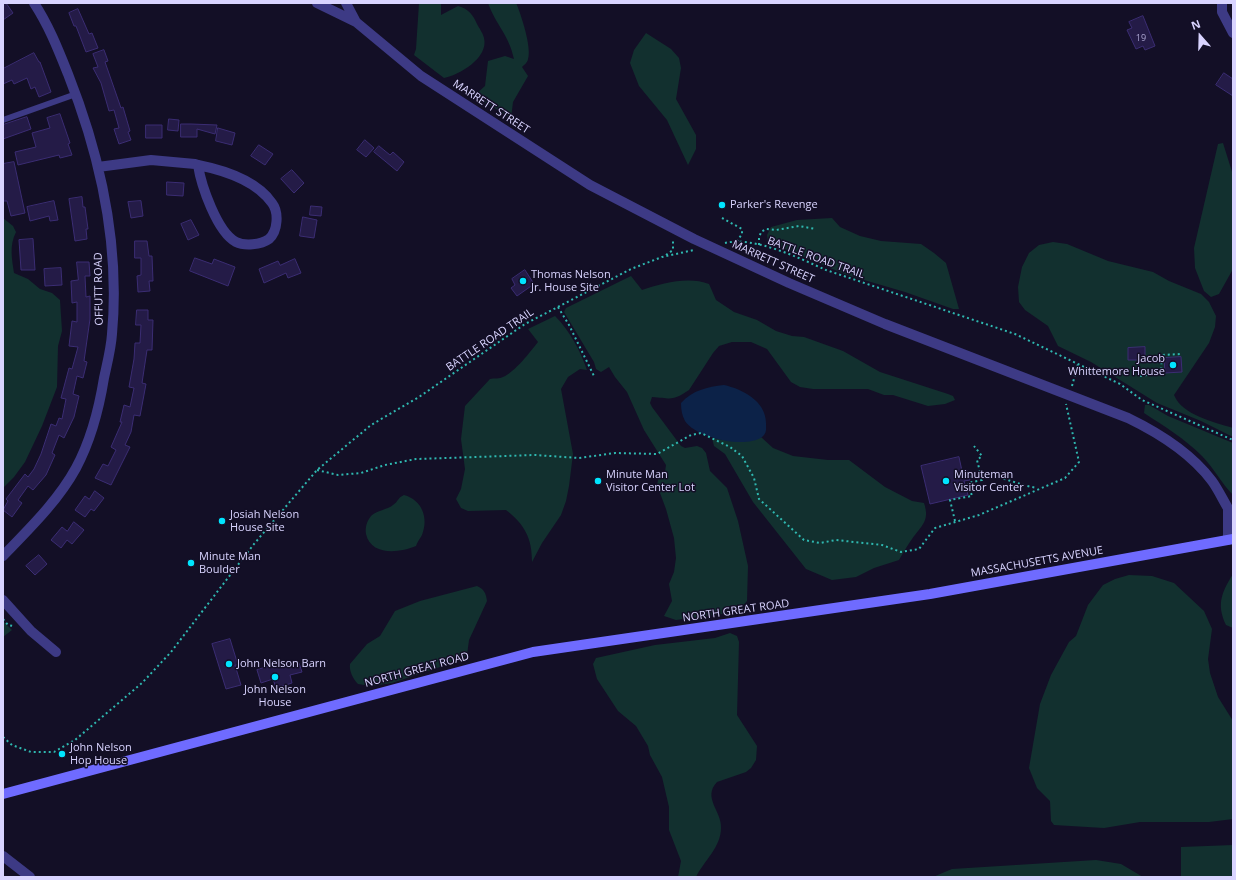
<!DOCTYPE html>
<style>
body{margin:0}
#map{position:relative;width:1236px;height:880px;overflow:hidden;background:#130f26;font-family:"Open Sans",sans-serif}
canvas{display:block}
.frame{position:absolute;inset:0;border:4px solid #d9d4ff;pointer-events:none}
.north{position:absolute;left:1180px;top:16px;width:40px;height:40px;-webkit-text-stroke:3px #130f26;paint-order:stroke;rotate:340deg;font-size:11px;font-weight:700;line-height:16px;text-align:center;color:#d9d4ff}
.north::after{content:'';display:block;margin:auto;width:14px;height:18px;background:#d9d4ff;clip-path:polygon(50% 0,100% 100%,50% 72%,0 100%)}
</style>
<div id="map">
<canvas width="1236" height="880"></canvas>
<div class="frame"></div>
<div class="north">N</div>
</div>
<script>
const context = document.querySelector('canvas').getContext('2d');
context.lineJoin = 'round';
function fill(path, color) { context.fillStyle = color; context.fill(path, 'evenodd'); }
function strokePath(path, color, width, dash) { context.strokeStyle = color; context.lineWidth = width; context.lineCap = dash ? 'butt' : 'round'; context.setLineDash(dash || []); context.stroke(path); }
function write(font, color, halo, rows, align = 'center') {
  context.font = font + ' "Open Sans",sans-serif'; context.lineWidth = 3; context.setLineDash([]); context.textBaseline = 'middle'; context.strokeStyle = halo; context.fillStyle = color; for (const [text, x, y, turn = 0] of rows) {
    context.save(); context.translate(x, y); context.rotate((+turn || 0) * Math.PI / 180); context.textAlign = isNaN(turn) ? turn : align; if (halo) context.strokeText(text, 0, 0); context.fillText(text, 0, 0); context.restore();
  }
}
const green = new Path2D(`
 M419,3h22v12l17,-9c11,3 15,9 19,18 2,4 6,9 7,14 5,20 -25,37 -40,40l-30,-23 2,-6z
 M488,3h28c5,11 16,45 12,56 0,3 -4,6 -6,8l6,9 -15,26 -2,16 -23,-14 -8,-2 -4,-8 9,-8 3,-25 17,-5 9,3c-5,-24 -18,-34 -26,-56z
 M646,33l25,16 8,9 2,10 -5,31 20,36v14l-8,16 -21,-45 -28,-34 -9,-23 4,-13z
 M1223,143l10,32v94l-14,25 -8,3 -7,-6 -9,-23 -1,-20 24,-104z
 M3,218l10,8 3,6c-7,14 -4,27 -2,41l14,6 12,10 12,4 8,7 2,31 -4,15 -1,41 -15,39 -17,36 -11,15 -11,11z
 M832,218l8,9 20,9 21,5 40,3 13,9 12,10 13,46h-6l-48,-17 -58,-17 -79,-33 -1,-7 4,-8 26,-7z
 M1053,242l14,2 41,17 45,11 16,9 32,13 8,8 7,14 -1,11 -6,16 -35,52c8,20 40,27 59,33v9l-32,-16 -44,-18 -66,-41 -33,-16 -10,-20 -23,-16 -6,-8 -1,-15 4,-20 7,-14 10,-8z
 M631,276l11,14c20,-7 47,-14 67,-6l7,16 18,12 23,8 19,11 16,5 12,1 39,14 37,21 68,22 5,2 2,4 -10,4 -17,2 -35,-11h-9l-16,-6h-55l-13,-2 -9,-5 -24,-33 -16,-7h-19l-13,4 -6,7 -24,37c-18,12 -18,8 -37,7l-2,6 2,4 29,39 4,2 12,-2 5,2 4,5 4,18 17,17 11,33 10,45 -1,35 -7,8 -10,4 -54,7 -12,-4 8,-15 -3,-17 5,-12 2,-14 -2,-20 -8,-29 -9,-24 2,-9 6,-4 1,-7 -22,-35 -17,-38 -12,-15 -6,-10 -8,5 -5,-3 -2,-7 -30,-50 2,-4z
 M555,316c15,15 25,34 32,54l-7,-1 -12,8 -7,12 12,65 -4,32 -3,15 -5,14 -19,28 -10,19c0,-24 -7,-37 -26,-52l-38,1 -7,-3 -5,-9 5,-10 4,-20 -4,-30 4,-33 25,-27c4,-1 10,0 13,-2 12,-5 27,-25 35,-35l-10,-13z
 M1145,405h4l19,11 65,27v52c-12,-12 -19,-27 -31,-39 -17,-17 -38,-30 -58,-43z
 M761,437l12,11 20,8 35,4h21l36,27 27,14 12,2c6,18 -2,22 -12,36 -5,7 -9,14 -13,21l-25,8 -18,9 -24,3 -26,-11 -53,-67 -28,-48 -11,-8 -2,-8c18,3 32,5 49,-1z
 M404,495c18,5 25,23 18,40 -2,4 -5,7 -6,11 -17,7 -45,10 -50,-12 -1,-7 1,-13 5,-18 6,-6 16,-6 22,-11 6,-4 4,-7 11,-10z
 M1233,574v54l-7,-3c-10,-21 -4,-33 7,-51z
 M1129,575l23,1 22,7 30,28 8,18 -4,30 2,14 8,24 15,24v98l-24,3h-69l-36,6 -50,-3 -3,-4 -1,-20 -13,-13 -8,-20 11,-64 11,-29 18,-33 7,-6 12,-31 15,-20 12,-6z
 M477,586c7,3 9,7 10,15l-18,39 -2,15 -6,5 -69,23 -21,3 -13,-2c-5,-5 -9,-13 -8,-20l17,-20 13,-8 15,-25 25,-10z
 M3,621l9,9 -9,7z
 M730,633l7,3 2,6 -2,73 20,31 -1,14 -5,8 -5,4 -29,10c-15,16 5,29 4,46 0,19 -17,33 -25,49h-18l3,-16 -12,-31v-23l-7,-30 -12,-22 -2,-9 -12,-20 -18,-15 -21,-32 -4,-15 3,-6 59,-13 60,-7z
 M1233,845v32h-52v-30z
 M1096,860l25,4 22,13h-210l19,-8z`);
const water = new Path2D(`
 M724,385c18,4 42,16 42,38 0,6 1,10 -4,14 -17,12 -66,1 -77,-16 -3,-6 -4,-11 -4,-18 12,-13 26,-16 43,-18z`);
const building = new Path2D(`
 M3,3h3l7,10 -10,7z
 M78,9l11,25 3,-1 6,15 -12,4 -10,-26h-2l-5,-13z
 M1143,16l12,30 -10,4 -2,-4 -7,3 -9,-19 5,-2 -3,-6z
 M104,50l4,11 -3,1 16,46 2,-1 7,24 -2,1 3,8 -12,4 -5,-15 5,-1 -5,-18 -5,1 -8,-28 -8,-15 5,-1 -5,-13z
 M34,53l5,9h1l11,30 -12,5 -4,-10 -4,2 -4,-11 -13,6 -2,-4 -9,4v-15z
 M1224,73l9,6v17l-17,-11z
 M60,114l10,29 -2,1 4,11 -12,3 -1,-3 -41,10 -3,-13 21,-5 -4,-14 18,-5 -3,-10z
 M27,117l4,12 -28,10v-14z
 M169,119l10,1 -1,11 -10,-1z
 M181,124h10l26,1 -2,9 -18,-5v8h-16z
 M146,125h16v13h-16z
 M218,128l17,5 -3,12 -16,-4z
 M365,140l9,8 -8,9 -9,-7z
 M259,145l14,9 -8,11 -14,-9z
 M379,146l11,9 3,-3 11,10 -7,9 -23,-19z
 M14,162l11,51 -14,3 -4,-15h-4v-37z
 M292,170l12,13 -10,10 -13,-14z
 M167,182l17,1 -1,13 -16,-1z
 M82,197l1,10h2l3,22h-2l1,10 -12,2 -6,-42z
 M54,201l4,19 -8,1 -1,-5 -19,5 -3,-14z
 M141,201l2,15 -12,2 -3,-16z
 M311,206l11,1 -1,9 -11,-1z
 M303,217l14,3 -3,18 -14,-2z
 M191,220l8,15 -11,5 -7,-16z
 M33,239l2,31h-14l-2,-30z
 M135,241h12l2,15h3l1,25h-4l1,10 -12,1 -1,-16 4,-1v-17h-6z
 M195,258l17,6 2,-5 21,8 -7,19 -38,-15z
 M295,259l6,14 -13,5 -2,-5 -22,10 -5,-14 19,-8 2,4z
 M77,262h12l1,14h-5l1,21 4,-1v23l-6,42 3,1 -4,16 -6,-2 -4,18 6,2 -5,21 -10,21 -5,-3 -7,18 3,2 -9,20 -13,15 -5,-4 -10,14 4,3 -10,14 -9,-7 5,-9 -2,-2 19,-25 3,3 6,-8 7,-15 10,-30 5,2 3,-8 3,1 4,-20 -5,-1 8,-30 3,1 6,-22 -9,-1 3,-25 5,1v-20l-5,1 -1,-22 7,-1z
 M61,268l1,17 -17,1 -1,-17z
 M525,270l9,14 -17,12 -6,-8 4,-3 -3,-6z
 M137,310h11v10h5l-1,30h-5l-5,33 4,1 -6,32 -6,-1 -3,17 -6,13 5,2 -19,38 -16,-7 8,-14 5,2 8,-16 -5,-3 11,-25h-2l4,-17 6,2 4,-19 -5,-1 5,-28 1,-16h5l1,-18h-5z
 M1145,347v13h-17v-12z
 M1181,357l1,15 -17,1 -1,-15z
 M959,457l3,14 5,-1 3,10 -6,1 4,14 -38,9 -9,-38z
 M95,491l9,7 -10,13 -3,-2 -6,8 -10,-7 10,-14 4,3z
 M74,522l10,8 -12,14 -5,-4 -6,8 -10,-8 11,-13 5,4z
 M39,555l8,9 -12,11 -9,-9z
 M230,639l8,26h-3l6,20 -15,4 -14,-45z
 M281,663l1,5 17,-5 3,9 -12,3 2,8 -16,5 -3,-9 -12,4 -4,-13z`);
const path = new Path2D(`
 M722,218l20,11v5l-5,7
 M725,243c29,-7 74,15 101,27l189,64 105,50 22,16 91,40
 M759,245v-7l2,-6 5,-3 10,1 23,-4 17,3
 M666,255l7,-5v-11
 M558,307l11,18 25,51
 M1140,376l21,-3 1,-18 19,-1
 M1072,386l6,-22
 M317,470l21,5 23,-2 24,-8 31,-6 119,-4 44,3 36,-5 42,1 34,-19 10,-2 29,14 12,9 12,22 5,21 45,41 16,3 16,-3 46,5 19,7 18,-3 16,-21 44,-13 86,-37 14,-16 -13,-58
 M969,477c25,-6 44,7 68,11
 M955,521l-5,-21 22,-4 -4,-13 14,-3 -5,-20 5,-4 -8,-10
 M3,619l5,6 5,1
 M3,737l9,8 19,7h23l21,-12 67,-57 29,-31 83,-108 63,-74 54,-45 48,-28 106,-73 106,-55 31,-12 32,-7`);
const lane = new Path2D(`
 M3,120l73,-26`);
const street = new Path2D(`
 M317,3l39,19 65,54 169,109 104,54 95,44 96,41 243,94c31,15 63,35 84,63 8,11 13,24 21,35
 M346,3l10,19
 M1222,3v9l11,21
 M98,167l53,-7 44,4 3,1c25,5 58,15 74,38 7,9 6,28 -3,36 -8,6 -25,7 -33,3 -19,-10 -35,-57 -38,-77
 M1228,540v-30
 M3,556c26,-27 55,-55 73,-88 15,-28 23,-59 28,-90 3,-14 7,-29 8,-44 8,-88 -12,-179 -44,-260 -10,-25 -19,-48 -34,-71
 M3,600l28,31 25,21
 M3,856l27,21`);
const secondary = new Path2D(`
 M3,794l530,-142 397,-58 303,-55`);
const markers = [
 [722,205,4,"#00e5ff"],
 [523,281,4,"#00e5ff"],
 [1173,365,4,"#00e5ff"],
 [598,481,4,"#00e5ff"],
 [946,481,4,"#00e5ff"],
 [222,521,4,"#00e5ff"],
 [191,563,4,"#00e5ff"],
 [229,664,4,"#00e5ff"],
 [275,677,4,"#00e5ff"],
 [62,754,4,"#00e5ff"]
];
const numberNames = [
 ["19",1141,38]
];
const streetNames = [
 ["MARRETT STREET",491,107,33],
 ["BATTLE ROAD TRAIL",816,258,20],
 ["MARRETT STREET",773,262,24],
 ["OFFUTT ROAD",99,289,-91],
 ["BATTLE ROAD TRAIL",490,340,-34],
 ["MASSACHUSETTS AVENUE",1037,562,-10],
 ["NORTH GREAT ROAD",736,611,-8],
 ["NORTH GREAT ROAD",417,670,-15]
];
const poiNames = [
 ["Parker's Revenge",730,205],
 ["Thomas Nelson",531,275],
 ["Jr. House Site",531,288],
 ["Jacob",1165,359,"right"],
 ["Whittemore House",1165,372,"right"],
 ["Minute Man",606,475],
 ["Visitor Center Lot",606,488],
 ["Minuteman",954,475],
 ["Visitor Center",954,488],
 ["Josiah Nelson",230,515],
 ["House Site",230,528],
 ["Minute Man",199,557],
 ["Boulder",199,570],
 ["John Nelson Barn",237,664],
 ["John Nelson",275,690,"center"],
 ["House",275,703,"center"],
 ["John Nelson",70,748],
 ["Hop House",70,761]
];
fill(green, '#12302f');
fill(water, '#0c2248');
fill(building, '#241b47');
strokePath(building, '#3b2d73', 1);
strokePath(path, '#2fb8b0', 2, [2, 3]);
strokePath(lane, '#3d3a85', 6);
strokePath(street, '#3d3a85', 10);
strokePath(secondary, '#6f6bff', 10);
for (const [x, y, r, color] of markers) { const dot = new Path2D(); dot.arc(x, y, r, 0, 2 * Math.PI); context.fillStyle = color; context.fill(dot); strokePath(dot, '#130f26', 1.5); }
write('9px', '#aca6d1', null, numberNames);
write('11px', '#d9d4ff', '#130f26', streetNames);
write('11px', '#d9d4ff', '#130f26', poiNames, 'left');
</script>
